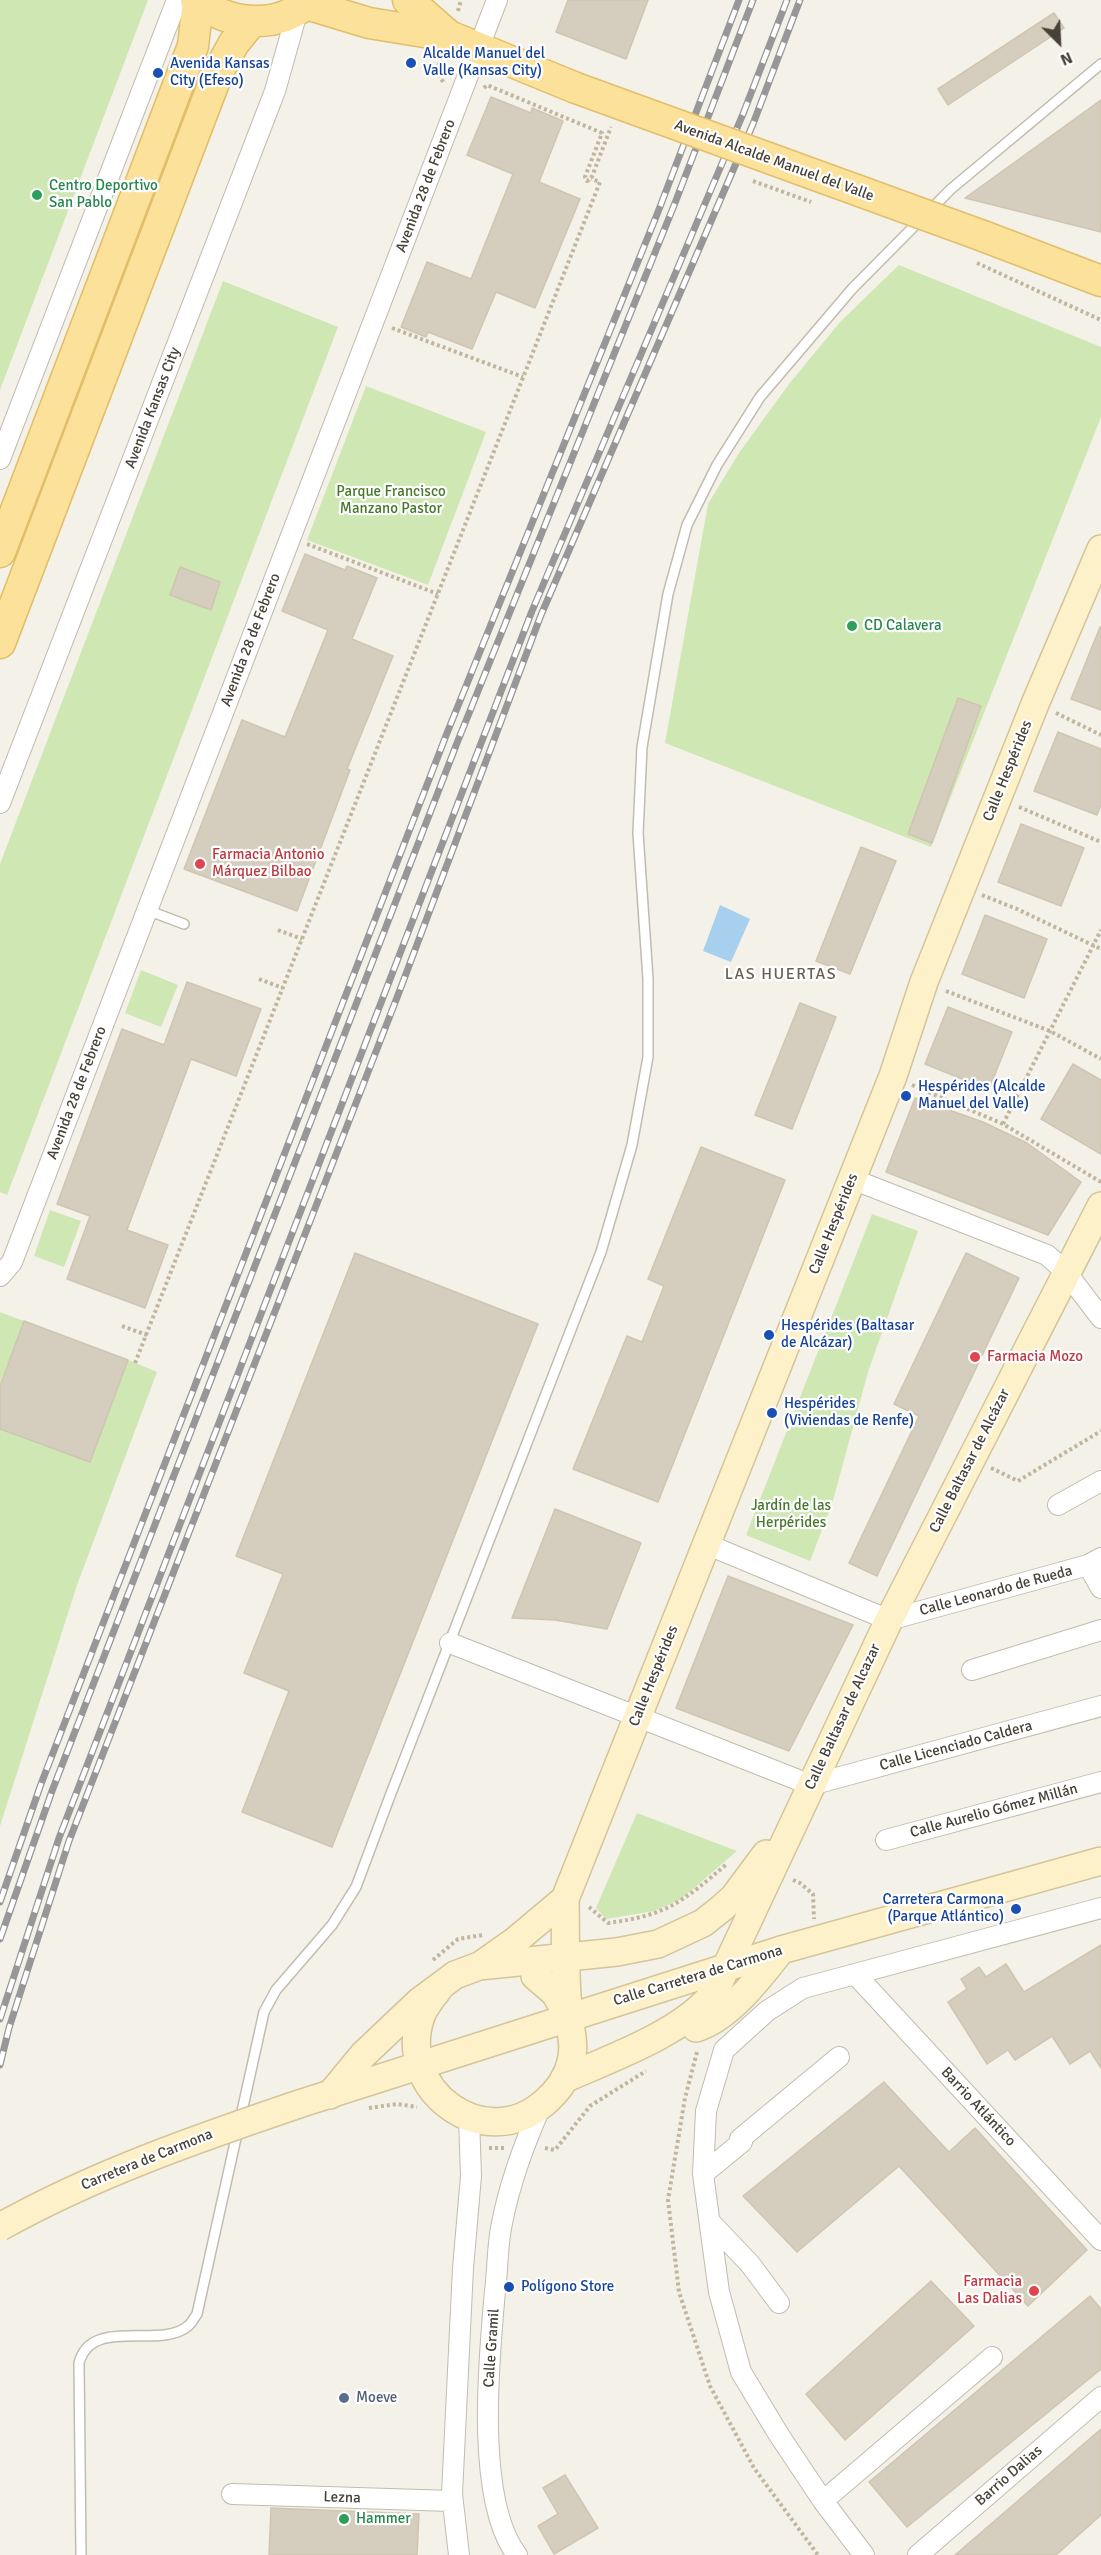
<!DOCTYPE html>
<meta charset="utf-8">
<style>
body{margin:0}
#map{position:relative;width:1101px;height:2555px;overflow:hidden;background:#f4f1e9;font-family:Signika,sans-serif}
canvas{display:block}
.north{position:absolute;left:1029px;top:12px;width:60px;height:60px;-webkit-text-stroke:4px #fff;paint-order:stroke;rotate:156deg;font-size:16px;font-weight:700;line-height:24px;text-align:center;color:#474137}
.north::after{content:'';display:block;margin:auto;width:21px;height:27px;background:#474137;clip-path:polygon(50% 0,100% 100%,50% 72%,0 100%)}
</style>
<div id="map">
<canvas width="1101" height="2555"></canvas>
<div class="north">N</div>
</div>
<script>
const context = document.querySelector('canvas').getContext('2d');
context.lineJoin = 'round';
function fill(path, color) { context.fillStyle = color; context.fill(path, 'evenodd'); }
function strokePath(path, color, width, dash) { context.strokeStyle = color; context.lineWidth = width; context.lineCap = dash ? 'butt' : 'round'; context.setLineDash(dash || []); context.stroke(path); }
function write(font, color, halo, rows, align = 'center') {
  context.font = font + ' Signika,sans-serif'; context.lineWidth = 4.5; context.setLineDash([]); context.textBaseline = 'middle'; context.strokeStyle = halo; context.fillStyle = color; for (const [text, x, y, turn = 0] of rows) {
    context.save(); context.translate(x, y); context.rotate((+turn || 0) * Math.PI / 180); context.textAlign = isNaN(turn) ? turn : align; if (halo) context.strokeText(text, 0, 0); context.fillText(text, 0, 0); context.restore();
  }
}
const green = new Path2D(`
 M0,0h148l-148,390z
 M899,265l202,82v70l-170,430 -266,-104 43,-239 31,-51 50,-69 52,-63z
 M223,281l115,46 -331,868 -7,-3v-328z
 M366,386l120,46 -58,153 -121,-45z
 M141,970l37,15 -17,42 -36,-14z
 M50,1210l31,11 -17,46 -30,-11z
 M872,1214l46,17 -50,141 -36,132 -22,57 -64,-26z
 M0,1312l24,9 -24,62z
 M128,1360l29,12 -80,213 -77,241v-397l90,33z
 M637,1813l100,38 -56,48 -27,12 -48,8 -10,-11z`);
const water = new Path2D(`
 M720,905l30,14 -19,43 -28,-11z`);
const building = new Path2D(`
 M568,0h80l-22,59 -70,-27z
 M1054,13l10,15 -116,77 -10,-16z
 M491,97l40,16 1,-5 31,13 -24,61 41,17 -45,109 -39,-16 -24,57 -44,-17 -2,5 -25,-10 26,-65 44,17 42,-105 -46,-19z
 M1101,100v132l-136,-34z
 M305,554l40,16 2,-4 30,12 -25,61 41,17 -46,113 3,1 -53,141 -113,-42 58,-149 43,17 43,-107 -46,-19z
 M180,567l40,15 -9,28 -41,-15z
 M1100,627l1,1v82l-30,-11z
 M958,698l23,8 -49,137 -24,-9z
 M1058,732l43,17v56l-4,10 -63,-24z
 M1021,824l63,24 -23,58 -63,-24z
 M861,847l35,14 -46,113 -34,-13z
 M985,915l62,24 -23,59 -62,-24z
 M187,982l74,27 -25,67 -45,-17 -64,171 41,15 -23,63 -78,-29 23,-63 -33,-12 65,-175 42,16z
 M800,1003l36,14 -44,112 -37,-14z
 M948,1007l64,25 -23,57 -15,-9 -2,3 -47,-19z
 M1073,1064l28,16v74l-60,-35z
 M915,1098l68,24 44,21 54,39 -33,53 -162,-63z
 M701,1147l84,33 -127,322 -85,-33 54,-133 15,6 22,-56 -16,-7z
 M355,1253l183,71 -206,523 -90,-35 47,-121 -45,-18 39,-99 -47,-18z
 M966,1253l53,25 -142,298 -28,-13 70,-147 -25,-12z
 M24,1321l104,39 -38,102 -90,-33v-43z
 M555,1509l86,34 -34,86 -52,-9 -43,-2z
 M728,1576l125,49 -64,126 -113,-43z
 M1101,1945v123l-11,-17 -20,13 -18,-28 -37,24 -7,-10 -21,14 -39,-62 19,-13 -6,-10 18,-12 7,10 20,-13 18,28z
 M884,2082l65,70 26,-24 112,122 -59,56 -129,-140 -102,86 -54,-56z
 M931,2281l43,45 -129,114 -39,-46z
 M1090,2296l11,13v60l-194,158 -38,-45z
 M1101,2429v86l-45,40h-101z
 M565,2475l33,53 -44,26 -16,-28 20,-12 -15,-26z
 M271,2508l148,6 -2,41h-148z`);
const path = new Path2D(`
 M458,11l3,-11
 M441,57l-4,13 7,14
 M484,88l3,-3 115,48 -17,44 2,4 4,-2 20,-52
 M977,263l124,57
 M392,328l131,49
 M307,544l131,50
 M1056,713l45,22
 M1019,807l82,35
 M982,895l35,14 84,40
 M278,930l24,9
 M259,979l24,9
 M946,991l104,40 51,28
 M912,1085l91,39 98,58
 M1003,1124l98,-194
 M122,1326l25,9
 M135,1363l465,-1181 -9,-3
 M991,1468l27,13 83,-50
 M793,1880l7,3 13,11 1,25
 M589,1907l19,16c61,-8 75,-22 120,-60
 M433,1960l25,-21 25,-4
 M697,2052l-12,46 -17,102 11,92 31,94 44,82 64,87
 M369,2108l28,-4 20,3
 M489,2148h16
 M545,2148l10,2 35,-44 56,-35`);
const lane = new Path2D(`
 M147,910l37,14
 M81,2555l-2,-192c12,-47 81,-13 109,-37 4,-3 6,-8 9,-12l67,-302 12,-22 56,-65 24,-38 34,-91 211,-544 31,-107 16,-88v-78l-10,-146 4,-86 26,-153 19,-69 30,-60 43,-68 92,-108 99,-100 150,-125`);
const street = new Path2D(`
 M0,459l177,-459
 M0,803l275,-712 23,-82
 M852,1179l195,76 19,17 35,46
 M0,1276l12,-14 485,-1262
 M1058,1505l43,-24
 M706,1544l183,76 199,-55 13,-7
 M1088,1565l13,23
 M450,1643l361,142 290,-79
 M972,1670l129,-40
 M886,1840l215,-58
 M855,1974l246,266
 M703,2174l39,-32 -2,-3 99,-82
 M710,2222l40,42 29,39
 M232,2494l220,7
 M823,2501l169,-144
 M459,2555l-7,-61 11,-226 8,-92 -2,-58
 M517,2555c-42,-55 -28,-197 -22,-264 3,-22 2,-46 7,-68 8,-41 22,-79 39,-117
 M864,2555l-41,-54 -44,-66 -38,-63 -22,-80 -16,-118 3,-63 18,-61 43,-39 36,-23 298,-80
 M918,2555l183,-158`);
const secondary = new Path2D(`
 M481,1965l34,-24 50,-42
 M535,1976l20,17 13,23
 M441,1986c-8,10 -16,19 -20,30 -26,74 63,139 123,87 13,-11 23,-24 27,-41 4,-16 0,-29 -2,-45 -5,-38 -3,-79 -4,-118l287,-720 41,-103 31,-94 111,-278 66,-155
 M696,2028c33,-10 64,-51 85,-78
 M564,2079c47,-21 119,-46 150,-86l175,-373 212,-414
 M330,2095l33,-40 57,-54 35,-26 24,-9 138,-14 41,-8 45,-21 19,-15 12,-11 32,-43
 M299,2104l482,-154 320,-89`);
const primary = new Path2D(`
 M196,0c33,25 82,31 114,0
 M408,0l41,36
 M306,4l63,19 80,13 127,52
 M983,236l118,45
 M0,552l193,-506 5,-44
 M0,643l218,-571 16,-29 17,-21`);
const rail = new Path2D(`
 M0,1902l41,-118 406,-1051 211,-521 81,-212
 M0,1939l52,-148 405,-1048 218,-540 78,-203
 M0,2019l59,-181 473,-1227 211,-497 44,-114
 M0,2065l9,-37 60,-187 329,-846 143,-380 212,-491 47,-124`);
const pathBridge = new Path2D(`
 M753,181l58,21`);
const secondaryBridge = new Path2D(`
 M0,2227c95,-53 196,-88 299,-123`);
const primaryBridge = new Path2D(`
 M576,88l407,148`);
const markers = [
 [411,63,6,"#1a4fb4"],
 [158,73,6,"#1a4fb4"],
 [37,195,6,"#2e9e5b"],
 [852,626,6,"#2e9e5b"],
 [200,864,6,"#e0444e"],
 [906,1096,6,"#1a4fb4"],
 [769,1335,6,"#1a4fb4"],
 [975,1357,6,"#e0444e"],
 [772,1413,6,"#1a4fb4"],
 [1016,1909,6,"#1a4fb4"],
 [509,2287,6,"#1a4fb4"],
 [1034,2291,6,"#e0444e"],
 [344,2398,6,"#5c6f8a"],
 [344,2519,6,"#2e9e5b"]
];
const transitNames = [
 ["Alcalde Manuel del",423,54],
 ["Valle (Kansas City)",423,71],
 ["Avenida Kansas",170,64],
 ["City (Efeso)",170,81],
 ["Hespérides (Alcalde",918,1087],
 ["Manuel del Valle)",918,1104],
 ["Hespérides (Baltasar",781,1326],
 ["de Alcázar)",781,1343],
 ["Hespérides",784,1404],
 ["(Viviendas de Renfe)",784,1421],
 ["Carretera Carmona",1004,1900,"right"],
 ["(Parque Atlántico)",1004,1917,"right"],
 ["Polígono Store",521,2287]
];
const streetNames = [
 ["Avenida Alcalde Manuel del Valle",774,161,20],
 ["Avenida 28 de Febrero",426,186,-69],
 ["Avenida Kansas City",153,408,-69],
 ["Avenida 28 de Febrero",251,640,-69],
 ["Calle Hespérides",1008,771,-68],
 ["Avenida 28 de Febrero",77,1093,-69],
 ["Calle Hespérides",834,1224,-68],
 ["Calle Baltasar de Alcázar",970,1461,-63],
 ["Calle Leonardo de Rueda",996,1591,-15],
 ["Calle Hespérides",654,1676,-68],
 ["Calle Baltasar de Alcazar",843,1717,-65],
 ["Calle Licenciado Caldera",956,1746,-15],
 ["Calle Aurelio Gómez Millán",994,1811,-15],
 ["Calle Carretera de Carmona",698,1976,-17],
 ["Barrio Atlántico",978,2107,47],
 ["Carretera de Carmona",147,2160,-22],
 ["Calle Gramil",492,2348,-86],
 ["Barrio Dalias",1009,2476,-41],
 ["Lezna",342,2498,2]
];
const leisureNames = [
 ["Centro Deportivo",49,186],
 ["San Pablo",49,203],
 ["CD Calavera",864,626],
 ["Hammer",356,2519]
];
const parkNames = [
 ["Parque Francisco",391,492],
 ["Manzano Pastor",391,509],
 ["Jardín de las",791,1506],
 ["Herpérides",791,1523]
];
const healthNames = [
 ["Farmacia Antonio",212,855],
 ["Márquez Bilbao",212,872],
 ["Farmacia Mozo",987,1357],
 ["Farmacia",1022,2282,"right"],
 ["Las Dalias",1022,2299,"right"]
];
const serviceNames = [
 ["Moeve",356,2398]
];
const neighbourhoodNames = [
 ["LAS HUERTAS",781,975]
];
fill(green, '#cee7b3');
fill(water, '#a7d0ef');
fill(building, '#d5cdbe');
strokePath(building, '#d0c5b2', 1.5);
strokePath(lane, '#c2bcae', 12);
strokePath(street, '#c2bcae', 22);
strokePath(secondary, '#d3c599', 30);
strokePath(primary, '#e1bf69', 33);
strokePath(path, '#c1b59d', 4, [3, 3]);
strokePath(lane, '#fff', 9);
strokePath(street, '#fff', 20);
strokePath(secondary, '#fdf1c9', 27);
strokePath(primary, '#fce19a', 30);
strokePath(rail, '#979797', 7);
strokePath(rail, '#fff', 4.5, [14]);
strokePath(secondaryBridge, '#d3c599', 30, []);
strokePath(primaryBridge, '#e1bf69', 33, []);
strokePath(pathBridge, '#c1b59d', 4, [3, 3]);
strokePath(secondaryBridge, '#fdf1c9', 27);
strokePath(primaryBridge, '#fce19a', 30);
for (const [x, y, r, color] of markers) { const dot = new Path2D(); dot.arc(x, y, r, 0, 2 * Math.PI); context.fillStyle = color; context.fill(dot); strokePath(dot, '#fff', 2); }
write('15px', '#164399', '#fff', transitNames, 'left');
write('15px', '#474137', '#fff', streetNames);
write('15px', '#27864d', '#fff', leisureNames, 'left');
write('15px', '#47782b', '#fff', parkNames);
write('15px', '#be3a42', '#fff', healthNames, 'left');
write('15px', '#4e5e75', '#fff', serviceNames, 'left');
context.letterSpacing = '1.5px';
write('16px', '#6a5f4f', '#fff', neighbourhoodNames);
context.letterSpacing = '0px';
</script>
